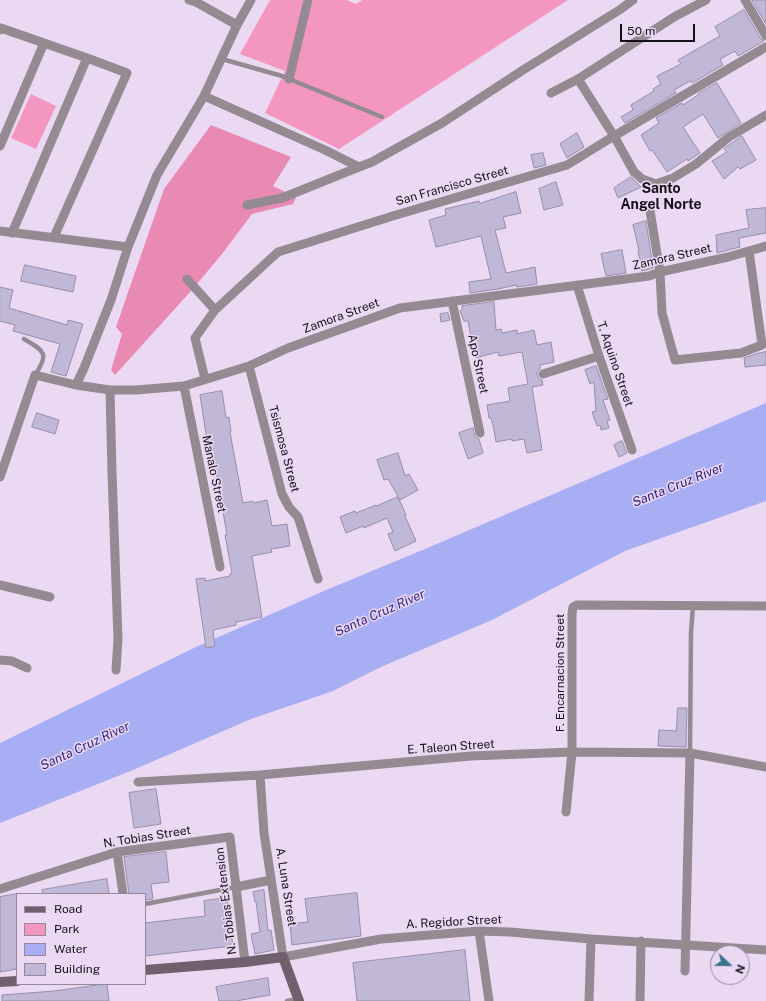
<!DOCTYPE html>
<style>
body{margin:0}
#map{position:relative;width:766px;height:1001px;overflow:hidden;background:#ebd8f3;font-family:"Public Sans",sans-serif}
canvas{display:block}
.legend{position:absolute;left:16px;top:893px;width:130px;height:92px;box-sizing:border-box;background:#ebd8f3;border:1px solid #96889c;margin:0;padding:5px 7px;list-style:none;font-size:12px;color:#161019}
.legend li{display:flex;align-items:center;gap:8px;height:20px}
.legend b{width:20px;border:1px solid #96889c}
.north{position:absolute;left:710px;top:945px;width:40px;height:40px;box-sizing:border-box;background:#ebd8f3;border:1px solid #96889c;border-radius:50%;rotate:112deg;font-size:11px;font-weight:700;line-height:16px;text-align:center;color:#161019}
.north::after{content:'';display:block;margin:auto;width:14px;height:18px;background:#39768d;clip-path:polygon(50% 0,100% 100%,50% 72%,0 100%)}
.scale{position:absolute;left:620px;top:24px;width:75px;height:18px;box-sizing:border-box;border:2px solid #161019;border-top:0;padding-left:5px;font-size:12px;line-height:14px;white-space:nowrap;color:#161019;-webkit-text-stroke:3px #ebd8f3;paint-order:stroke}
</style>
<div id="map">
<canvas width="766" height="1001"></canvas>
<ul class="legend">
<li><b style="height:5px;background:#70606d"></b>Road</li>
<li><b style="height:11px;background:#f497c0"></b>Park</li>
<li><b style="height:11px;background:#a7aef4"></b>Water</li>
<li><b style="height:11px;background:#c0b8d6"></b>Building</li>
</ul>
<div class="north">N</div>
<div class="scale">50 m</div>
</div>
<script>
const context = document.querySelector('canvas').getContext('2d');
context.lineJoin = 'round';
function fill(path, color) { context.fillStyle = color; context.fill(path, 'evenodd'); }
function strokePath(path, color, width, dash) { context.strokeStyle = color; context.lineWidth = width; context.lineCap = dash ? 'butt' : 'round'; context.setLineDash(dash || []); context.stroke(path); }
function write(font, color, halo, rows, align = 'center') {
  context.font = font + ' "Public Sans",sans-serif'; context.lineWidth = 3; context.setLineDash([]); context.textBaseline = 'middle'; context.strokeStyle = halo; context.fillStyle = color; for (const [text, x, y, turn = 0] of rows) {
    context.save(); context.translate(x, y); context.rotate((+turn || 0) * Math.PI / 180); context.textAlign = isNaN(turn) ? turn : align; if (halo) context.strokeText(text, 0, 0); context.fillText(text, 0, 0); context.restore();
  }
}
const green = new Path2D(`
 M270,0h77l9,4 6,-4h206l-229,149 -74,-36 20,-42 -45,-17z
 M31,94l25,12 -20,43 -25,-11z`);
const forest = new Path2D(`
 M211,125l80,32 -18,29 23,11 -3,7 -41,10 -30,40 -31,37 -76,84 -4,-5 11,-36 -6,-7 48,-138z`);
const water = new Path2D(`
 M766,403v98l-141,50 -133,69 -109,46 -50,25 -82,28 -118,51 -133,53v-80l198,-97 128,-56 99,-41z`);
const building = new Path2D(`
 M752,0h14v24l-12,-20z
 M744,10l17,29 3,2 -26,15 -3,-5 -15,8 3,6 -31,18 -2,-2 -16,9 2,3 -51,30 -4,-6 12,-7 -2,-5 23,-14 -1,-2 8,-5 -4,-8 24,-12 -3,-4 42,-24 -5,-9z
 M717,83l24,40 -23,15 -15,-24 -20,13 17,26 -12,8 -1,-2 -20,13 -15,-22 -2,1 -9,-16 18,-12 -3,-5 26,-15 1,2 15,-10v-1z
 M577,133l7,14 -17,11 -7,-14z
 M742,136l14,24 -16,9 -2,-2 -14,12 -12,-18 15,-9 -3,-3z
 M543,153l3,12 -12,3 -3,-13z
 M631,177l10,10 -23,11 -4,-10z
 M556,182l7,23 -19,5 -5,-21z
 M516,192l5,21 -18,4 3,11 -11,2 11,43 29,-6 2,17 -20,3 -1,-2 -18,4 -28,4 -1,-11 22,-3 -10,-43 -45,11 -7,-27 17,-5 -1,-6 34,-8 1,2z
 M766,208v25l-27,5 1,9 -23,6 -1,-18 33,-7 -3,-18z
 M646,221l7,47 -11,3 -4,-21h1l-6,-25z
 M622,250l4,23 -20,3 -5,-22z
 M25,265l51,11 -3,16 -52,-11z
 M0,287l13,3 -4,18 58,17 1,-5 15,4 -17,52 -15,-4 9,-28 -47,-13 2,-6 -15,-4z
 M494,302l2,28 5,-1 1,4 15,-3v4l17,-4 3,15 14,-3 3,20 -14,3v4l-3,3v3l2,4 3,1 1,5 -11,2 10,63 -15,3 -3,-14 -12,2v-2l-16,3 -3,-17 -2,-7h-2l-2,-13 23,-4 -2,-13 20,-4 -6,-32 -23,4 -1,-4 -23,6 -7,-37h-4l-4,-10 2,-1v-4z
 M448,313l2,7 -9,2 -1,-8z
 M766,352v13l-21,2 -1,-9 15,-5z
 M596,366l12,33 -5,1 7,20 -3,1 2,7 -8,2 -1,-5 -3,1 -5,-14 4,-1 -2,-29 -4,2 -5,-14z
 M222,391l4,27 3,-1 2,15h-1l13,71 10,-2 1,2 13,-3 5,26 15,-2 3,22 -19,3 1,3 -20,4 10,61 -26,5v3l-23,5 2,16 -9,2 -10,-69 9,-1v3l25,-5v-2l2,-1 -7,-38h2l-13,-76 -4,1 -10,-65z
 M37,413l22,7 -4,14 -23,-7z
 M473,428l2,9 4,2 4,14 -15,6 -9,-26z
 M622,441l5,12 -8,4 -5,-12z
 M398,453l7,23 4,-2 9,16 -18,10 -12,-21 -4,1 -7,-20z
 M398,497l8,18 -1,1 11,25 -21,10 -7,-17 5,-2 -6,-14 -23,10 -1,-2 -17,7 -6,-16 15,-6 1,2 20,-8v1z
 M678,708h9l-1,39 -28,-1 1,-16 17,1z
 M156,789l5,35 -27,4 -5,-35z
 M166,852l3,30 -18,2 2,15 -8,1v-6h-16l-5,-37z
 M107,879l2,15h-66l-1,-4z
 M264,890l4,41 3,-1 3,20 -19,4 -4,-20 9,-2 -4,-30h-1l-2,-10z
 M357,893l4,43 -69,9 -2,-21 18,-2 -3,-23z
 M17,894v75l-17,3v-75z
 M227,898l6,48 -88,10v-33l60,-7 -1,-15z
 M465,950l5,51h-113l-4,-38z
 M268,978l2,17 -34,6h-17l-3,-14z
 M107,984l2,17h-107v-6l52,-4z`);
const lane = new Path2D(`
 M222,59l60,17 100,41
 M24,339c20,12 26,14 11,36
 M690,753l1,-121 2,-26
 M145,904l91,-17
 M287,1001l11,-2`);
const street = new Path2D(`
 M189,0l7,2 41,23
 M706,0l-32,17 -96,62 36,57 20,36 8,7 14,5 17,-6 23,-14 33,-27 37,-22
 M745,0l21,36
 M0,30l1,-2 86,30 40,15 -73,164
 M289,79l19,-79
 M551,93l27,-14
 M204,96l121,54 34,17 13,-5 70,-39 81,-53 98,-61 12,-9
 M0,146l44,-103
 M247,205l35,-7 77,-31
 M650,211l10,61 2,41 13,47 66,-7 21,-8 -13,-94
 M0,231l128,16
 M12,233l75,-175
 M187,279l28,31
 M577,285l22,71 33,94
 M452,301l28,132
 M249,366l33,128 7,13 9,10 20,62
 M543,374l56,-18
 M205,379l-10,-41 20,-28 63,-58 118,-37 171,-50 47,-29 152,-89
 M76,385l8,-17 27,-68 17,-53 29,-72 47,-79 33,-71 14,-25
 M184,386l36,181
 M110,390l2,83 6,166 -2,31
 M0,477l35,-102 41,10 34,5h26l48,-4 65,-20 39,-18 112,-40 249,-32 11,-4 68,-15 38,-11
 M0,585l50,12
 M0,660l12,1 15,7
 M260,775l4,58 19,124 98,-18 98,-8 31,1 81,7 175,11
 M138,782l122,-7 211,-19 101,-4 118,1 76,14
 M566,812l6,-60v-138l1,-7 4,-2 189,1
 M117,852l6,42
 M236,887l35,-7
 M0,889l117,-37 113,-15 15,125
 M479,931l10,70
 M685,971l5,-218
 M589,1001l2,-62
 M640,1001l1,-60`);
const secondary = new Path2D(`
 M145,970l100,-8 38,-5 16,44
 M0,982l17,-1`);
const streetNames = [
 ["San Francisco Street",452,186,-16],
 ["Zamora Street",672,257,-13],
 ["Zamora Street",341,316,-20],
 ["Apo Street",478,364,78],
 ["T. Aquino Street",615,364,71],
 ["Tsismosa Street",284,449,75],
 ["Manalo Street",214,474,78],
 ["F. Encarnacion Street",560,673,-90],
 ["E. Taleon Street",451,747,-4],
 ["N. Tobias Street",147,837,-9],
 ["A. Luna Street",286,887,81],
 ["N. Tobias Extension",226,901,-97],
 ["A. Regidor Street",454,922,-3]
];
const waterNames = [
 ["Santa Cruz River",678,485,-22],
 ["Santa Cruz River",380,613,-24],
 ["Santa Cruz River",85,746,-25]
];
const quarterNames = [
 ["Santo",661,189],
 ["Angel Norte",661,205]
];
fill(green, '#f497c0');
fill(forest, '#e98ab5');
fill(water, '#a7aef4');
fill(building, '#c0b8d6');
strokePath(building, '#968eaa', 1);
strokePath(lane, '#958992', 4.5);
strokePath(street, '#958992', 9);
strokePath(secondary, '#70606d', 10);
write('12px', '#161019', '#ebd8f3', streetNames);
write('italic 13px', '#2c1f82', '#ebd8f3', waterNames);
write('bold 14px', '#161019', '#ebd8f3', quarterNames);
</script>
